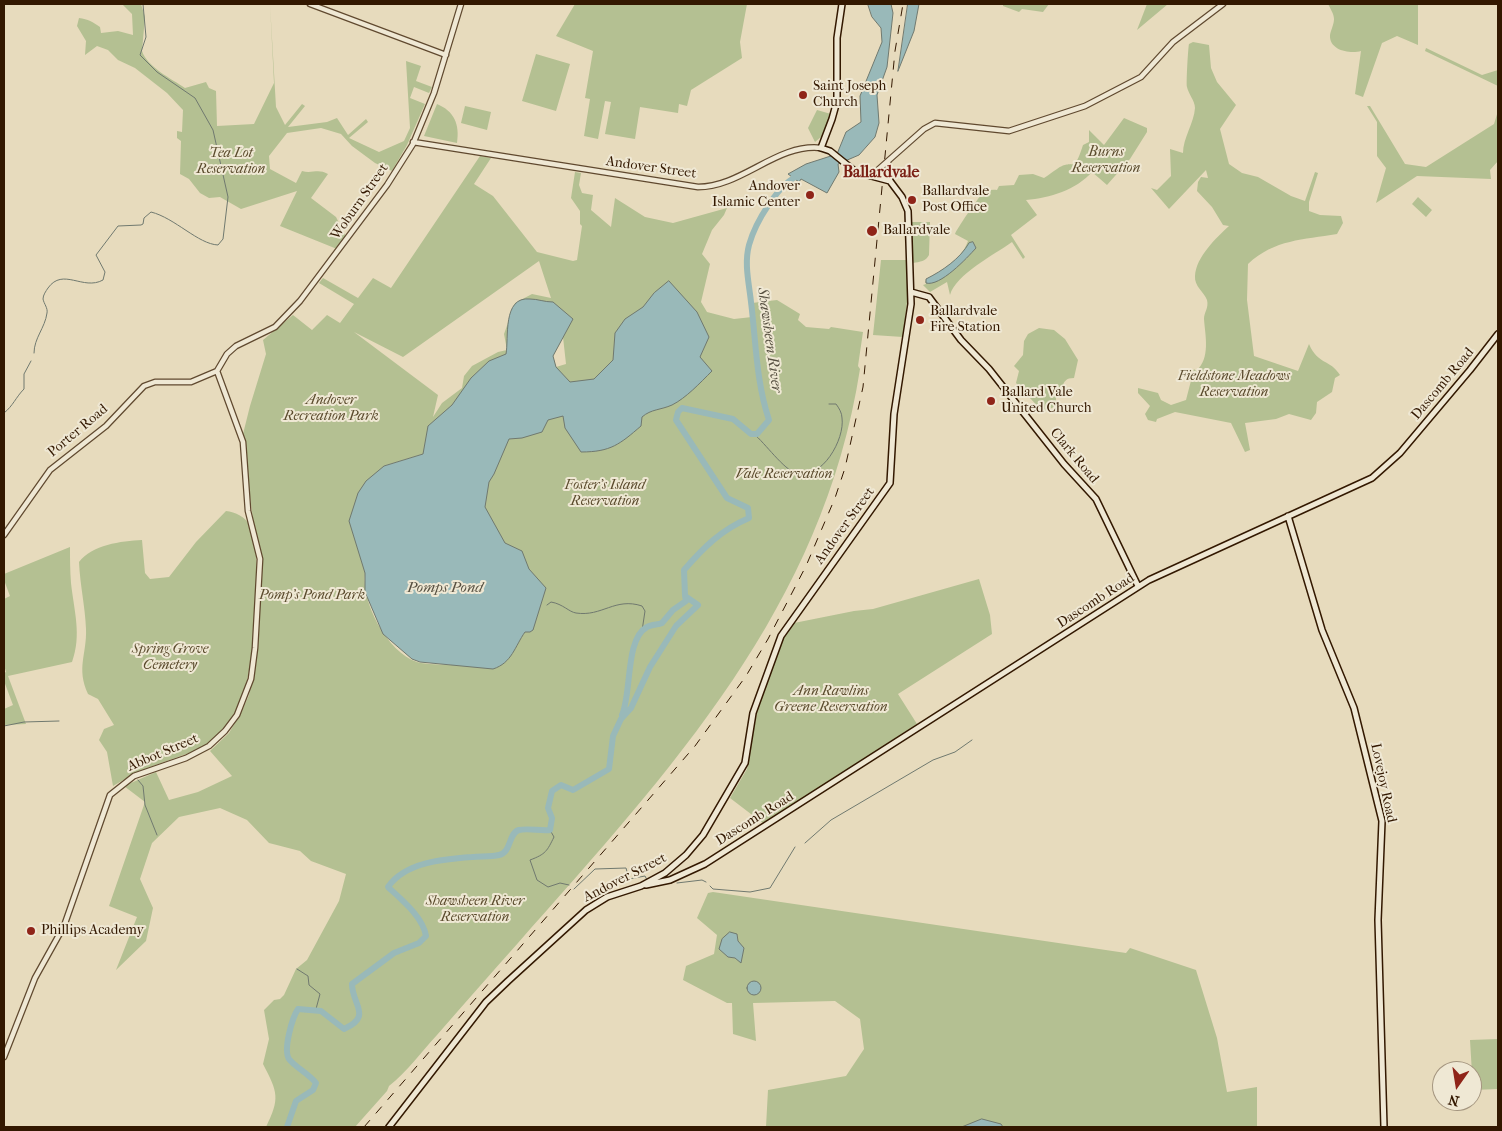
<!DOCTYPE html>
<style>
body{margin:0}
#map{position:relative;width:1502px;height:1131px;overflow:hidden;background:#e7dbbd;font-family:"IM FELL French Canon",serif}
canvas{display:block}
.frame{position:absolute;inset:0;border:5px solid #331800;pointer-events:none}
.north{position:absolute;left:1432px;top:1061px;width:50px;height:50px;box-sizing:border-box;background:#efe8d4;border:1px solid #a4957f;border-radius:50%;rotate:193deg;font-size:14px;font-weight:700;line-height:20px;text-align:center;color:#331800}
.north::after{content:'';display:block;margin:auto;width:18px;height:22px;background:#8f2418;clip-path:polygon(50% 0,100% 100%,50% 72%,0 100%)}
</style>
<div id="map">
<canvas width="1502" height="1131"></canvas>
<div class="frame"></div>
<div class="north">N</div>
</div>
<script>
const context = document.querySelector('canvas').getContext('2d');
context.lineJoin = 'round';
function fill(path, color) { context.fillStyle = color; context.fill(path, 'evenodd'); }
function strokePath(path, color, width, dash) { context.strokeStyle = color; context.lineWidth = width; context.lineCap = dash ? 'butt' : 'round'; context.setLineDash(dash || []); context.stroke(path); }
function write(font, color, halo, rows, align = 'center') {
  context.font = font + ' "IM FELL French Canon",serif'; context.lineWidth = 4; context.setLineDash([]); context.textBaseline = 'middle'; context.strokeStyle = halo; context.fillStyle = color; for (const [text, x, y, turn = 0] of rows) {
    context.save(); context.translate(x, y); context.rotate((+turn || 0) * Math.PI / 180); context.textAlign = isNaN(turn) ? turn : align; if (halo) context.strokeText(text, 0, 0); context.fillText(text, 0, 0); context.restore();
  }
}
const green = new Path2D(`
 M122,4h19l4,13 -3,34c5,16 30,28 43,37l21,-6 3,6 7,3 1,35 37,-2 20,-41 -4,-79 6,103 9,18 17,-21 3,2 -17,21 39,-5 10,-4 11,17 18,-16 2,3 -19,16 30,14 25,-11 6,-13 -4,-67 15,5 -5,15 16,6 -3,6 -15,-6 -4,11 15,6 -18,41 -15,26 -17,-8 -23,-17 -11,-12 -20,-6 -34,5 -18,23 1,13 26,14 6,-12c10,3 16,-3 26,3l-17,24 25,19 10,20 -9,12 -57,-23 17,-35 -56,18 -21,-12 -11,1 -9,-5 -11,-14 -9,-5 1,-33 -4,-3v-7l5,1 1,-22 -16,-17 -32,-25 -17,-8 -10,-10 -11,-4 -12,9 1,-14 -9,-15 2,-8c9,1 14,4 21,9l1,6 17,-2 15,4 -1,-21z
 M575,4h172l-7,38 2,16 -51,32 -4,16 -8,-2 -1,9 -38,-6 -5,32 -30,-5 6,-32 -6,-1 -7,38 -14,-3 6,-37 -5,-1 8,-47 -37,-15z
 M1003,4h46l-6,8 -21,-3 -3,3 -16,-6z
 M1147,4h21l-31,26z
 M1328,4h90v41l-21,-9 -15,7 -19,54 -8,-3 6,-43c-10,3 -32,0 -31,-16 1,-5 4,-11 4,-16 0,-5 -4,-11 -6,-15z
 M1193,42l16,3 2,23 6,14 19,23 -16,24 9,35 13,9 16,4 33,19 14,5 10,-29 3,1 -9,29v9l11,4 21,1 2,7 -6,11c-34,6 -62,5 -89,30l-1,36 7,56 44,15 11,-27c9,21 21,15 31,31l-5,3 -3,14 -15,10 -1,11 -5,7 -22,-6 -13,5 -31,4 5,27 -5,2 -14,-29 -56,-11 -18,7 -1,3 -8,-2 -3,-6 5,-8 -12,-13v-5l20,5 3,7 10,5 15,-5 8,-31 2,2c15,-13 9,-36 8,-52 0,-7 5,-11 3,-19 -3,-8 -13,-14 -12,-24 1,-19 21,-38 34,-50l-6,-1 -11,-18 -15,-16 1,-9 3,-5 7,1 -2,-8 -37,39 -18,-21 6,2 14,-14 -1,-27 13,4c0,-15 11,-30 12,-45 0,-7 -7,-15 -8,-21 -1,-3 1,-39 2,-43z
 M1426,48l56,27 16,-5v16l-73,-35z
 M536,54l34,10 -14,47 -34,-10z
 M437,104c17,7 23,20 20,39l-33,-7z
 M465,106l26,6 -4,18 -26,-7z
 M1367,106h3l35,58 21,3 68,-43 4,-13v50l-8,9 1,9 -74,-3 -41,27 10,-35 -9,-12v-34z
 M817,110l14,4 -9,22 -7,6 -7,-14z
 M1124,118l23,10v4l-17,27 -23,26 -15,-13c-16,18 -42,26 -66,28l11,15 -26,20 14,22 -2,2 -11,-17c-18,13 -56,32 -62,53l-3,-13 -17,10 -7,-7 3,-1 -1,-3c16,-11 36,-20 43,-40l-13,-7c1,-4 23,-36 27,-40 4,-4 10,-5 15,-4l2,-4 15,-1 5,-10 14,-1 11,4c5,-3 8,-6 13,-9 17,-12 16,7 26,-24l6,-3v-12l15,15z
 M480,156l11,2 -17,26 19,12 44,56 36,9 4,-1 5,-34 -2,-2v-13l-9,-13 4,-26 6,1 -2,12 3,8 11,2 -2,15 20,17 4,-29 30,19 28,6 54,-15 -3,7 -12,15 -10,24 8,10 -9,38 6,10 27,7 18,-2v-14l25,-3 23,14 -2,6 8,7 23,2 2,-2 32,5 -5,34 2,3c-37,238 -189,401 -342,574 -27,30 -54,61 -81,92 -16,17 -30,37 -48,51l-2,5 -32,36h-89c14,-29 12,-34 -3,-63l6,-25 -5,-29 10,-10 6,-1 4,-4 12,-26 11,-9 32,-59 7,-27 -35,-13 -11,-10 -31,-8 -22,-23 -27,-12 -41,9 -27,26 -12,36 13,29 -7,33 -30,29 21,-53 -28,-11 36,-104 -21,-16 32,-14 13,28 29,-8 34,-16 -22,-25 19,-18 13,-22 7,-16 8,-46 5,-89 -8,-34 -12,-88 8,-32 16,-52 -3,-14 30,-25 19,15 15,-15 13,8 14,-19 -35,-21 4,-5 35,20 15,-20 18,10zM539,261l12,37 -19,-4 -17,9 -11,31 3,16 -9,2 -26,14 -8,10 -2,12 -20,15 -9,14 5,-22 -84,-63 49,25zM563,337l3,27 -10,3 -3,-11zM423,454l28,211c-10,-1 -24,0 -34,-3 -30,-10 -56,-60 -52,-89l19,-107z
 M1418,197l14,13 -6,7 -14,-13z
 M912,222h18l-1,33c-3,6 -9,7 -16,8z
 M881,260h26v42l-4,35 -30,-2z
 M1039,328l15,2 11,9 13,21 -4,18c-8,0 -10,3 -12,10l-6,3v15l-13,6 -27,-29 3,-12 -5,-5 9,-11 1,-14 4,-7z
 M226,511c9,1 20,6 24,15 14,35 6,139 -9,174 -8,21 -22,37 -41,49l-61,22 -26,15 -6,-34 -8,-12 5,-11 10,-4 -16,-26 -10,-5c-12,-26 -1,-40 -2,-65 -1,-23 -6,-44 -7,-67 13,-17 42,-21 63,-22l3,33 5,6 19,-2 27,-35z
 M70,547c0,12 0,24 1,36 3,28 11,52 1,79l-64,14 18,48 -22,1v-16l9,-4 -9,-24v-8l2,-1 -2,-7v-66l6,-3 -6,-16v-6z
 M979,579l11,36 2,19 -94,60 19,30 -153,100 -34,-26 17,-29 11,-62 23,-65 13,-19 60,-12 19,-2z
 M713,892l413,61 4,-5 66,22 21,68 10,54 30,-5v40h-491l2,-37 78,-14 18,-27 -4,-30 -25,-18 -82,2 3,38 -23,-7 -1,-31h-5l-44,-23 3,-14 28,-12 3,-19 -20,-17 11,-25z
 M1498,1039v50l-25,1 -3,-50z`);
const water = new Path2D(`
 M868,4h23l2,9 -6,54 -10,28 2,28 -4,14 -16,18 -21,9 1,8 -12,21 -26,-14 -2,3 -11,-8 18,-10 31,-10 9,-22 15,-10 -1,-26 22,-54 -1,-14 -9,-11z
 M908,4h11l-5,27 -16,40z
 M973,242l3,6c-9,10 -36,39 -50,35v-4c16,-8 34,-20 43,-36z
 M669,281l28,31 12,25 -9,20 12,14c-12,12 -26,27 -40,34 -11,5 -21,4 -30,12l-1,9c-21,18 -30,26 -60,26l-16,-24 -2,-12 -15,4 -6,12 -20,6 -13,1 -15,35 -5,8 -4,25 20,36 17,8 7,18 17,19 -13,42 -3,2h-5c-10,14 -13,31 -32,37l-73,-7 -8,-3 -29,-25 -18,-42v-19l-16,-52 9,-28 8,-12 18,-15 39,-12 5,-28 24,-21 19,-27 18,-17 17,-7c3,-15 -4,-58 24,-55 8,0 14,3 23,3l20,17 -20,37 3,11 14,15 24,-3 19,-19 2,-27 10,-14 18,-12 11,-14z
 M730,932l7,2 1,7 6,7 -3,15 -6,-5 -7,-1 -9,-8 3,-10z
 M747 988a7 7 0 1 1 14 0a7 7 0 1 1-14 0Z
 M982,1119l19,5 2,3h-41z`);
const stream = new Path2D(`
 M34,353c0,-15 11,-25 13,-40 1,-5 -3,-9 -4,-14 0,-4 3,-8 5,-11 15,-21 35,3 55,-8l2,-8 -9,-17 22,-29 23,-1 2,-1 1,-6 7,-6c24,6 47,32 67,33l5,-6 5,-42 -15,-67 -18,-32 -38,-26 -17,-17 6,-18 -3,-33
 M4,413c9,-7 12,-16 20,-24v-15l7,-13
 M754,434c11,9 30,36 42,39 26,8 49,-34 46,-55 0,-5 -3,-10 -6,-14h-7
 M547,605l4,-3c12,2 18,10 25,11 26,4 39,-16 66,-7l3,5 -3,20
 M4,726l20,-4 35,-1
 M138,780l5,6 2,19 12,30
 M550,830l4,7c-7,14 -8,17 -24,23l7,20 11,7 12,-4 9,2
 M805,843l26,-23 102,-60 22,-8 17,-12
 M677,883l25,-3 4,2
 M710,886l3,3 37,3 20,-4 25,-41
 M574,889l21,-20 31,-1 3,11 16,-3 2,4
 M297,969l11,7 1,9 11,9 -4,15`);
const river = new Path2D(`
 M622,715c10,-23 3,-76 25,-88 5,-3 11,-2 15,-4l11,-13 13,-9 -1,-5
 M287,1127l9,-26 17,-11 3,-7c-7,-9 -21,-16 -27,-24 -6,-9 3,-41 9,-50l23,2 23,18c29,-13 8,-24 8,-45l42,-31 25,-10 7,-7c-3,-19 -24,-36 -38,-49 17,-25 56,-28 84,-30 8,-1 19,0 27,-2 13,-3 9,-22 20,-25 9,-2 21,1 31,0l2,-12 -4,-10 4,-17 9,-6 12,5 36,-21 4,-33 8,-17 10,-11 19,-41 26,-41 22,-21 -13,-9 -1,-26c20,-23 37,-40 65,-52l-1,-10 -21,-10 -51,-78 2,-8 4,-4 51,11 18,15h6l12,-14c-13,-39 -13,-78 -18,-118 -2,-19 -7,-38 -2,-57 6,-22 30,-63 51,-70`);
const tertiary = new Path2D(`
 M310,4l136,51
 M413,142l285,45c44,0 79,-44 123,-39
 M888,163l2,18
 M871,176l53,-47 11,-6 74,8 76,-25 56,-29 32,-35 50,-38
 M217,371l10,-17 9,-8 39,-19 25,-26 87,-116 26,-41 21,-51 27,-89
 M4,535l46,-65 56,-44 38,-40 11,-4h36l26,-11
 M4,1057l31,-79 29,-52 46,-131 24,-19 52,-18 23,-12 16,-15 12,-16 14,-36 4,-31 5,-89 -12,-48 -5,-69 -26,-71`);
const secondary = new Path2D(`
 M911,292l18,5 32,43 28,29 75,95 32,35 42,87
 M1288,516l34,114 32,78 28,113 -4,99 6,207
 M646,885l24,-5 35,-16 444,-284 223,-102 28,-25 70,-83 28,-36
 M389,1127l97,-125 22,-21 78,-71 21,-13 34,-11 24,-13 21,-18 17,-20 42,-72 8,-50 28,-77 109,-153 4,-69 17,-110 -3,-93 -6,-14 -12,-16 -34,-9 -26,-21 -9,-3 11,-29 5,-18v-63l5,-34`);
const rail = new Path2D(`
 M364,1127l331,-381 51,-70 22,-37 38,-73 29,-68 10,-30 18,-81 32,-336 8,-47`);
const markers = [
 [803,95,5,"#8f2418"],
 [810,195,5,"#8f2418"],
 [912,200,5,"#8f2418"],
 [872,231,6,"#8f2418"],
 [920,320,5,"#8f2418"],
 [991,401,5,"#8f2418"],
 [31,931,5,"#8f2418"]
];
const poiNames = [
 ["Saint Joseph",813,87],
 ["Church",813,103],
 ["Andover",800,187,"right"],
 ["Islamic Center",800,203,"right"],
 ["Ballardvale",922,192],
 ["Post Office",922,208],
 ["Ballardvale",883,231],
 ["Ballardvale",930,312],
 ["Fire Station",930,328],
 ["Ballard Vale",1001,393],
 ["United Church",1001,409],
 ["Phillips Academy",41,931]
];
const parkNames = [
 ["Burns",1106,153],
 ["Reservation",1106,169],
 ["Tea Lot",231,154],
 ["Reservation",231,170],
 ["Fieldstone Meadows",1234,377],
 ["Reservation",1234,393],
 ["Andover",331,401],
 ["Recreation Park",331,417],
 ["Vale Reservation",784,475],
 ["Foster's Island",605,486],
 ["Reservation",605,502],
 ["Pomp's Pond Park",312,596],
 ["Spring Grove",170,650],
 ["Cemetery",170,666],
 ["Ann Rawlins",831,692],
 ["Greene Reservation",831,708],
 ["Shawsheen River",475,902],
 ["Reservation",475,918]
];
const streetNames = [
 ["Andover Street",651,168,8],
 ["Woburn Street",360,202,-55],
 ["Dascomb Road",1443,384,-50],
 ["Porter Road",78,431,-40],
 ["Clark Road",1074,456,50],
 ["Andover Street",845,526,-54],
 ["Dascomb Road",1096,601,-33],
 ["Abbot Street",163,753,-23],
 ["Lovejoy Road",1383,783,78],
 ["Dascomb Road",755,819,-32],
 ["Andover Street",625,878,-27]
];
const waterNames = [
 ["Shawsheen River",769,340,82],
 ["Pomps Pond",445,588]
];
const quarterNames = [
 ["Ballardvale",881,173]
];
fill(green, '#b4c092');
fill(water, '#99b9b9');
strokePath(water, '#70796f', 1);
strokePath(stream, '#70796f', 1);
strokePath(river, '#99b9b9', 6);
strokePath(tertiary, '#60492f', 7);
strokePath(secondary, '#331800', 8);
strokePath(tertiary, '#efe8d4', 4.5);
strokePath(secondary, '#efe8d4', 5);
strokePath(rail, '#331800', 1, [9, 9]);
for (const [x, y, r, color] of markers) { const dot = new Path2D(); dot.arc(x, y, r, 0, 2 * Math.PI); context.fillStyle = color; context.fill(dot); strokePath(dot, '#efe8d4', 2); }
write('14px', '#331800', '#efe8d4', poiNames, 'left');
write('italic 14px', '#5a4a2c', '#efe8d4', parkNames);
write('14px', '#331800', '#efe8d4', streetNames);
write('italic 15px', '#575041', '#efe8d4', waterNames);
write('bold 16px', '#7a1f14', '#efe8d4', quarterNames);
</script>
